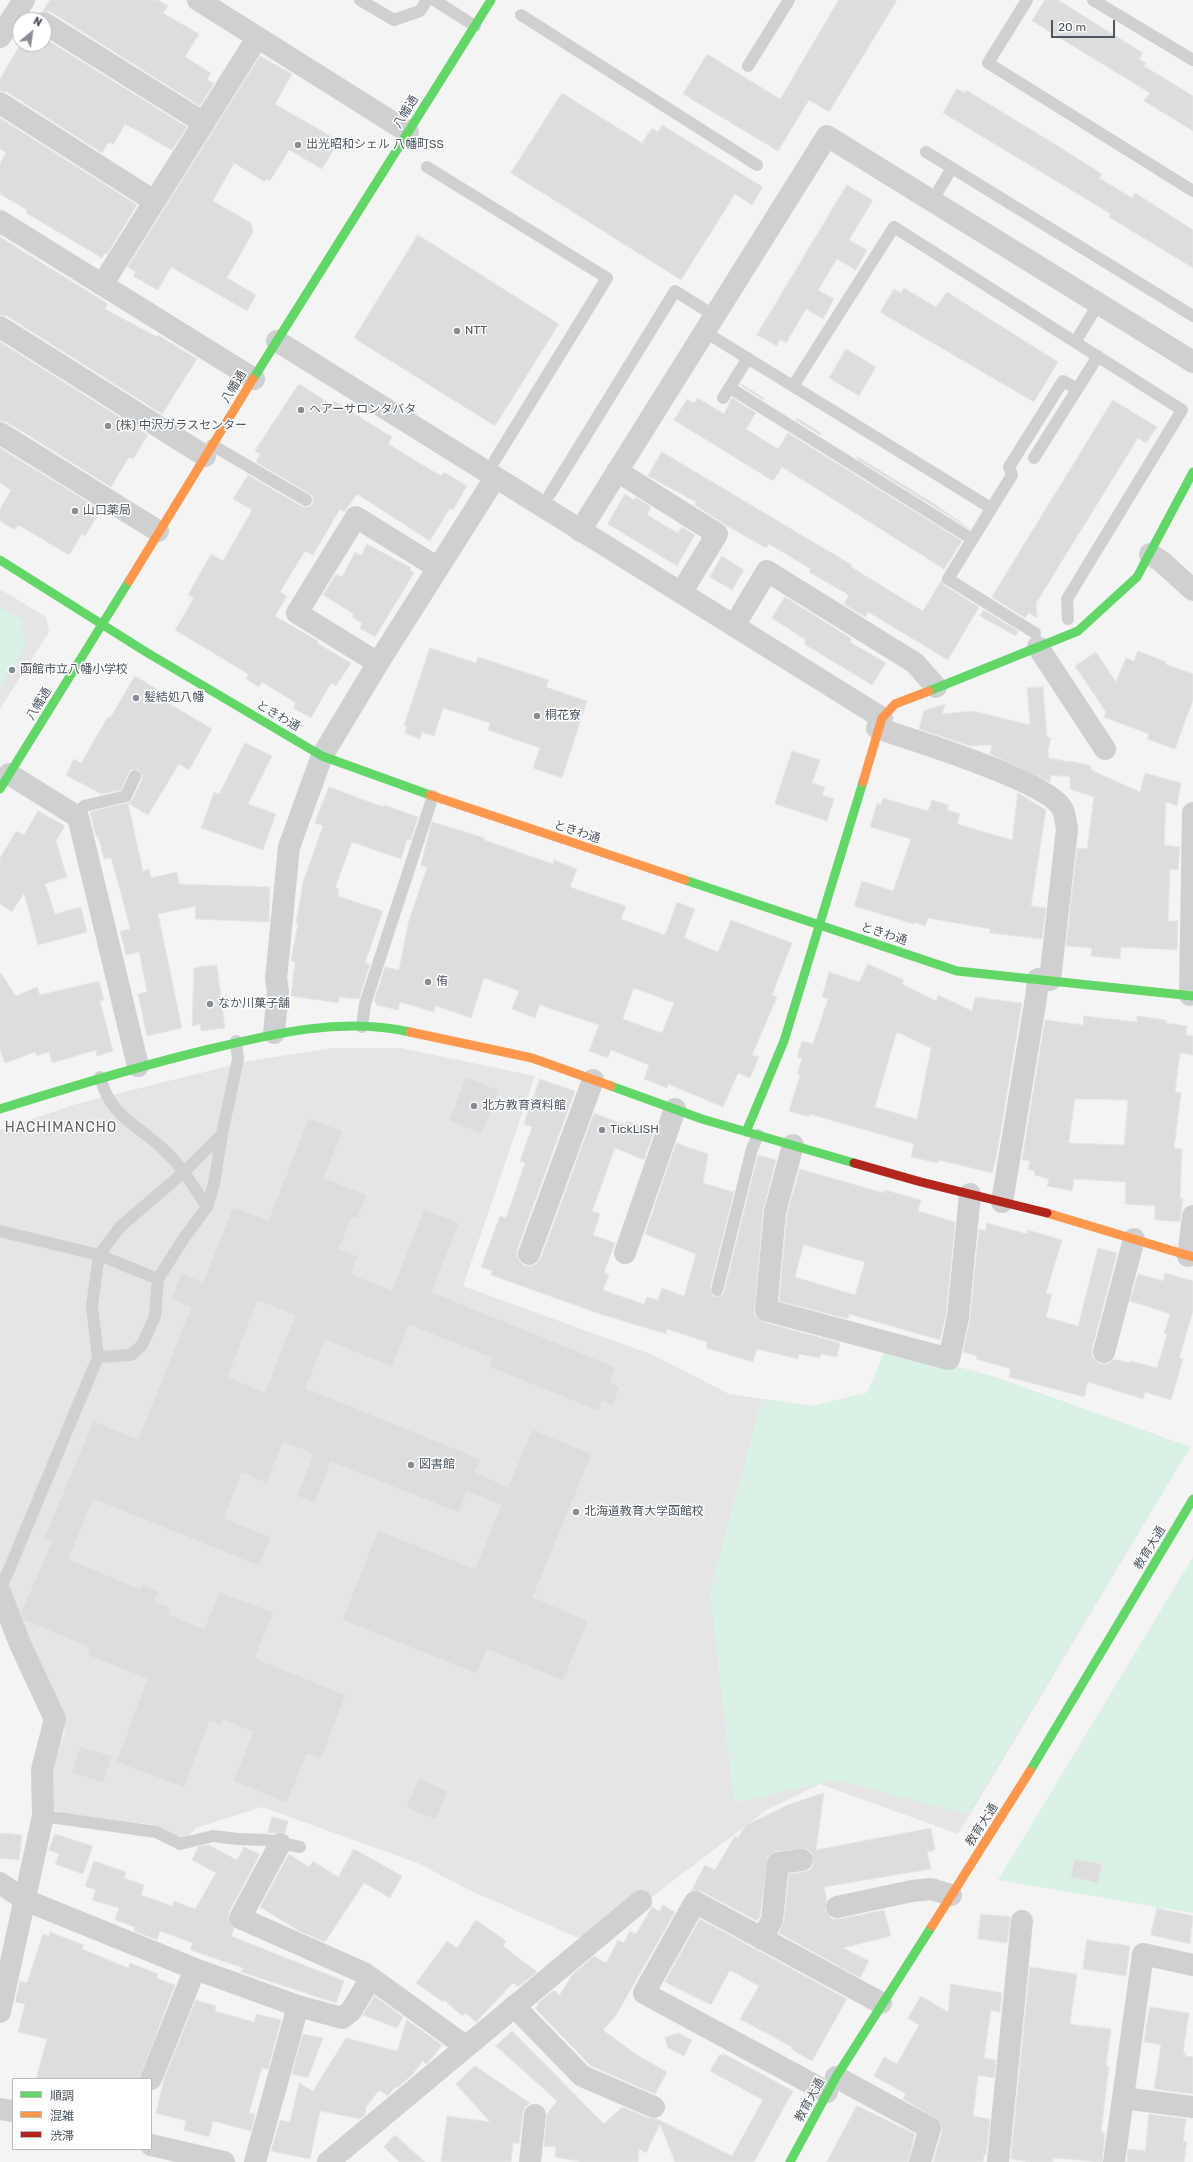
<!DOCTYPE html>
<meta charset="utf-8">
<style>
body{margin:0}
#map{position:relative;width:1193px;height:2162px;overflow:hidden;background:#f4f4f4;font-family:Rubik,"Noto Sans JP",sans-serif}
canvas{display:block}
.legend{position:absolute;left:12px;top:2078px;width:140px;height:72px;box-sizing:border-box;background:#fff;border:1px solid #b7bbc0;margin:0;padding:5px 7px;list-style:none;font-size:12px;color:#4a5661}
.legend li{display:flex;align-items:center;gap:8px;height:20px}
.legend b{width:20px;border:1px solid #b7bbc0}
.north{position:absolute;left:12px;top:12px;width:40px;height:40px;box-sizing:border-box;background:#fff;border:1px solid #b7bbc0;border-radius:50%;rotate:29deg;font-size:11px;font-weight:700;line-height:16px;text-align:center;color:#4a5661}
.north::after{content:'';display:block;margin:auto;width:14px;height:18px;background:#868d94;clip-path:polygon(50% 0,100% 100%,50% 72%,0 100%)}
.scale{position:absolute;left:1051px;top:20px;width:64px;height:18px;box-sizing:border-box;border:2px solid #4a5661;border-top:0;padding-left:5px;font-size:12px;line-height:14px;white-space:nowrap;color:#4a5661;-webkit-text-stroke:3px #fff;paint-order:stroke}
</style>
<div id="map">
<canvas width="1193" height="2162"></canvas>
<ul class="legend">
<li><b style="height:5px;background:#63d668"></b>順調</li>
<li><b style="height:5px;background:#ff974d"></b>混雑</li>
<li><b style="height:5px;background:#b3261e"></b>渋滞</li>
</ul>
<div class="north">N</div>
<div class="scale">20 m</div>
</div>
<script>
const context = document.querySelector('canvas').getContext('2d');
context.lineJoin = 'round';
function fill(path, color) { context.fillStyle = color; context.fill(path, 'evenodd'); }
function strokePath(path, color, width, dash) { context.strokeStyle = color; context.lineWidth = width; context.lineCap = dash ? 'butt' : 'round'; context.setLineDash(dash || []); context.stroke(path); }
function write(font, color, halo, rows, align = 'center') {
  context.font = font + ' Rubik,"Noto Sans JP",sans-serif'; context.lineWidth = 3; context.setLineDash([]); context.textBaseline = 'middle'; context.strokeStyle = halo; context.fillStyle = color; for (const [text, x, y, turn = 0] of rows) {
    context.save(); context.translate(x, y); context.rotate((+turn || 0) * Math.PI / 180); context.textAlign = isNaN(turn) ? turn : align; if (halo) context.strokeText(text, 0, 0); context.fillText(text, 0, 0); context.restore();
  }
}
const education = new Path2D(`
 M0,589l46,28 3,15 -49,77z
 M333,1048h68l134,28 -72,210 190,69 76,39 83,12 55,-13 19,-45 106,28 198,71 -232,387 -138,-50 -52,25 -119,90 -68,40 -112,-49 -49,-26 -158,-57 -66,21 -12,12 -30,-15 -92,-12 -11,-4 -1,-34 15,-44 -65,-155v-446l76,-26 173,-43z`);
const green = new Path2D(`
 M0,607l22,13 3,27 -25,39z
 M886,1348l106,28 198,71 -222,367 -133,-34 -101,23 -24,-212 52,-192 50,7 55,-13z
 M1193,1557v356l-195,-33z`);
const building = new Path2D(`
 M50,0h108l10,6 -5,7 36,21 -14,23 26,16 -4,7 7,3 -14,23 -149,-94 -8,-1z
 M839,0h58l-68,112 -20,-12 -31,51 -95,-57 24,-40 73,45z
 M1045,0h13l85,53 -4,6 7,4 -2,3 49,30v35l-49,-30 6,-8 -118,-72z
 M44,38l143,89 -15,23 -47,-26 -12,21 -4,-3 -7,11 -95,-61 -7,-1v-12l20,-34v5l3,-6h21z
 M260,56l32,18 -17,30 64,37 -17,28 -33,-19 -19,31 -3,-2 -2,3 -31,-19 -21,38 38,22 2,9 -26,46 29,17 -9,16 -76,-44 -13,23 -25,-14 3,-4 -8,-5z
 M957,89l8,4 1,-3 87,53 49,31 -3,4 33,20 3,-5 58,37v38l-84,-51 2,-3 -168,-101z
 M562,93l80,50 10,-15 6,4 4,-7 101,62 -11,18 -17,-11 -54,86 -170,-107z
 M0,118l137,87 -30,49 -2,-1 -3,5 -76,-45 1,-3 -27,-16v-31l6,-10 -6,-4z
 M847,185l26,15 -24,40 18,10 -11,20 -19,-11 -19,31 16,9 -11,20 -17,-10 -20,34 -6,-4 -3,7 -20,-11z
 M418,235l141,89 -64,102 -141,-88z
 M0,237l108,67 -3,5 52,28 1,-2 39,24 -35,55 -155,-98 -7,-1z
 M904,288l32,19 11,-15 111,70 -24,40 -154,-90 14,-23 7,4z
 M0,342l148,93 -15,24 -4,-2 -18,30 -104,-65 -7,-1z
 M846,349l30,18 -17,29 -30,-18z
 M299,384l33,21 2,-4 58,36 -4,7 53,32 3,-4 23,14 -14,24 -3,-2 -20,33 -73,-47 -13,18 -4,-3 -27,46 -8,-4 -25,41 7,4 -12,20 43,25 -1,2 34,20 -15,23 -5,-3 -20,35 -18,-10 3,-5 -34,-21 -3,5 -13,-8 2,-5 -73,-44 19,-32 -6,-3 23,-41 12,7 29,-51 -19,-11 15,-24 55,32h6l4,-4v-6l-3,-3 -54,-32 4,-8 -5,-3z
 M741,384l23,14 -1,2 -23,-15z
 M698,398l26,16 8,-16 24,15 -10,16 32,20 10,-16 174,108 -18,28 -162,-102 -9,14 -99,-61 13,-21 7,4z
 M1113,400l44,27 -11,16 -8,-5 -102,165 1,15 -8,-5 -4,5 -33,-21z
 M797,418l24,15 -1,2 -24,-15z
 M0,448l101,62 -16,26 -3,-2 -13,21 -51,-30 -3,5 -15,-9v-12l11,-19 -11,-7z
 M662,452l190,113 -1,2 72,44 18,-30 3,4 35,22 -31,53 -80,-48 -3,5 -21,-13 5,-9 -40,-23 2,-3 -42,-25 -3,4 -42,-24 -29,-19 1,-3 -48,-26z
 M858,457l75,46 37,26 -113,-70z
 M625,494l9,6 2,-3 15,10 -4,8 31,18 4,-6 13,8 -18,31 -69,-42z
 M367,544l44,24 -1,2 4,3 -39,64 -15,-9 2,-5 -10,-6 2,-3 -31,-19 13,-21 6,3 13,-25 6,4z
 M722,556l22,14 -12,20 -22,-13z
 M785,597l67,42 -2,3 36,21 -14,22 -68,-41 2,-4 -34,-22z
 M984,610l34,21 -2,5 -36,-20z
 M430,648l46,15 2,-6 71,23 -3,7 41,14 -25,77 -29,-10 7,-20 -52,-18 2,-7 -47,-15 -9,28 -12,-4 -2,7 -15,-6 2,-7h-3z
 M1138,651l28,11 -1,2 28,10v26l-18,49 -28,-10 2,-5 -45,-17 2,-5 -31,-46 21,-14 20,30 10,-24 8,3z
 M135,676l22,13 -2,4 15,10v1l42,25 -23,41 -10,-6 -31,51 -20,-12 5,-4 9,-20v-4l-4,-6 -8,1 -9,20 -20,4 -35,-19 8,-16 7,4 3,-5 24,-41 2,1z
 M1043,687l4,50 4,1 -3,12 1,8 21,4v-1l21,5v4l49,22 5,-19 36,10 -4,23 -11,-4 -2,43 16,2 -2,23 -8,-1 -2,52h10l-1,29 -56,-3 -1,12 -29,-3 1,-8 -26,-2 11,-98 10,1 7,-52 -24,-8v-12l-19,-2 -1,7 -60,-28 2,-9 -22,1 -51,-17 5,-18 21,-7 -3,10 31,-3 57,14 -3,-37z
 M245,743l27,13 -24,48 28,10 -13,36 -62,-22 13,-36 5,2z
 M792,751l28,9 -8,23 13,4 -3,8 12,4 -7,22 -52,-17z
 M329,787l54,20 1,-2 34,12 -7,23 -4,-1 -6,20 -49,-17 -17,46 4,1 -1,7 45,15 -18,52 5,1 -11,35 -20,-2 -1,6 -47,-7 4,-34 -4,-1 7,-38h-2l7,-41 20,-56 -8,-3z
 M1018,793l28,17 -15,96 15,2 -4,31 -52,-6v-4l-62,-11 -3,8 -10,-4 -1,2 -60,-18 8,-25 31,10 18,-52 -41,-12 7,-24 4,2 2,-7 45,13 4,-11 17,5 -2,5 13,4 -3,10 55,16z
 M128,803l15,68 6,-2 2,9 26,-6 2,12 91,3 -1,35 -74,-3 1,-13 -38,8 24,114 -35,8 -9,-42 9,-2 -8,-40 -13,3 -6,-24 10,-2 -8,-32 -11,-39 -7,1 -6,-23 -2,1 -6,-25z
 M38,811l27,15 -9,15 11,36 -22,7 10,30 26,-7 6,25 -49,13 -14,-52 -12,19 -12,-8v-46l16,-27 8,4z
 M432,822l53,16 -1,2 69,24 1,-4 23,9 -7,18 56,19 -5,13 44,16 12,-33 18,7 -11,29 34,14 13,-32 61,23 -20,52 5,2 -25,58 7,2 -9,21 -12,-5 -15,34 -55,-23 -1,4 -23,-9 5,-14 -38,-15 -3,8 -19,-7 10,-26 -59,-20 -5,13 -23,-9 7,-18 -35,-13 -13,40 -35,-12 -2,6 -34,-10 -2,8 -22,-5v-3l-2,-1 11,-34 14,3 10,-50 18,-52 -6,-3zM634,988l40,15 -12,30 -39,-14z
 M868,964l36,16 -2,4 34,17 2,-6 34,16 3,-14 47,6 -25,151 -5,19 -53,-13 -1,3 -27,-6 3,-13 -104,-30 -1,3 -20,-6 11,-36 -3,-1 5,-15 -5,-2 5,-16 11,3 15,-45 -6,-2 7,-25 30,10zM897,1032l34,16 -14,71 -42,-12z
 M217,965l8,63 -24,3 -1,-7 -8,2 2,-58z
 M0,972l16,24 21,-9 3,8 59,-14 5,19 -4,1 13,50 -16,5 -1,-6 -44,13 -3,-11 -12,4 -2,-4 -30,11 -5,-13z
 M1084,1016l53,6v-6l29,4v3l21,3 -1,9 7,1v19l-13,-2 -5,39 6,1 -7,55 8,1 -2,49h3l-3,24 -25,-2v-14l-30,-2 1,-22 -52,-3 -2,12 -25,-5 2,-7 -15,-4 1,-4 -7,-2 2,-8 -8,-1 23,-140 38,5zM1075,1099l53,1 -4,45 -55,-2z
 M466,1077l33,13 -17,44 -33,-13z
 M540,1079l35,12 -58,159v6l3,6 5,4h7l5,-3 4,-5 53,-145 31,12 2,-4 27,10 -10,29 -29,-12 -23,63 8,3 -7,21 22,8 -11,30 5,2 -6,15 41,14 3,-7 11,3 4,-12 22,8 12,-42 -51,-20 31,-91 32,11 -5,29 31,9 -24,96 2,7 4,2 6,-2 2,-3 34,-137 18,5 -13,51 -9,103 9,8 77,21 -3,14 -16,-3 -1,4 -21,-4 -1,5 -41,-10 -4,13 -47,-14 1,-6 -40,-13 -1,5 -66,-20 -109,-39 1,-4 -11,-4 19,-51 6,2 19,-55 -5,-2 12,-34 -8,-3z
 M309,1118l34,13 -19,47 43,17 -10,24 -5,-2 -13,32 19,7 -7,18 41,16 32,-81 35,14 -27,69 184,75 -6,16 10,4 -7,18 -10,-4 -5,10 -109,-44 3,-9 -83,-33 -17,42 -67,-27 -19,48 175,71 -6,13 33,15 24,-58 60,25 -59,143 55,24 -25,60 -76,-32 -10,25 -135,-54 36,-90 97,39 26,-64 -34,-13 -8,21 -128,-51 -16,41 -18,-7 16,-42 -30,-12 -16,41 -25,-10 -18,45 47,19 -12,29 -166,-67 -24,60 71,30 2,-5 17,7 -4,10 16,7 -2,6 35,15 15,-37 55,20 -19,46 91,37 -25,64 -14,-5 -20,49 -54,-22 20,-49 -30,-12 -2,6 -11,-5 -26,67 -68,-26 31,-83 -60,-24 3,-7 -66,-28 -3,-8 31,-71 -8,-3 49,-117 45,18 53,-132 -20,-8 10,-26 22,9 30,-75 35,13zM258,1301l37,14 -30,77 -37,-15z
 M800,1169l84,24 1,-3 36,10 -3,11 37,11 -9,93 -6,25 -91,-26 -1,5 -69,-18 8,-87zM804,1245l61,17 -10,33 -60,-18z
 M987,1223l40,11 1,-4 34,10 -16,53 6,1 -6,23 32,9 20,-78 19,5 -25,96v7l8,8h8l6,-5 16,4 1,-2 26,7 10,-34 -3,-1 6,-19 -40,-13 8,-27 25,7 2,-8 28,8v30l-14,47 4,1 -12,41 -26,-8 -2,7 -55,-17 -4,15 -75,-20 2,-8 -35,-10 1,-3 -14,-4 7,-34 9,-89 6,2z
 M80,1746l32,10 -9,27 -31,-10z
 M419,1778l29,13 -12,29 -30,-12z
 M824,1793l-8,57 115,-22 4,22 -8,2 4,17 -107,18 3,13 -2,10 7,9h8l44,-9 7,26 -48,12 26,13 -9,17 -81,-45 5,-12 5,-47 15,-2 6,-2 4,-6 -2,-11 -5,-4 -31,2 -8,5 -8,60 -3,5 -56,-30h-10l14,-26 10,5 20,-34 3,2 8,-13 42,-20z
 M272,1817l16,4 -3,12h-17z
 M0,1833l22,2 -3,25 -19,-2z
 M55,1834l38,12 -10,28 -28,-10 4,-10 -10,-4z
 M209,1845l28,15 7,-13 16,7 -31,58 -1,7 6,10 -3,7 113,45 -8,22 -95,-31 2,-4 -53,-18 3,-7 -33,-12 -3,9 -23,-9 1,-4 -20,-7 4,-12 -27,-8 4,-10 -11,-4 9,-25 32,11 -2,6 20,7 -3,10 31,11 2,-5 21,8 21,-36 -24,-13 6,-13z
 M354,1849l48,27 -12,22 -26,-15 -39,59 -26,-11 -39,-24 29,-53 20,13 4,-6 25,16z
 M1075,1859l27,5 -4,19 -27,-6z
 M663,1905l12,7 -60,105 -12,13 34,25 30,17 -12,22 -64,-28 -56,-58 4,-4 -1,-1 16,-13 5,6 13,-21 22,-19 12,7 12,-23 6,3 6,-12 6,3 16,-27 7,4z
 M1157,1908l36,8 -3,28 -39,-9z
 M981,1914l30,3 -4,26 -29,-4z
 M700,1919l147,80 -35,62 -21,-12 1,-2 -52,-28 19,-33 -29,-16 -19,35 -46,-23z
 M476,1920l30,21 -3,5 34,26 -19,15 -5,-4 -37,39 -10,-9 -4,3 -18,-16 -1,2 -27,-19 31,-42 10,7z
 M50,1932l34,13 -2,4 46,19 2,-5 28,11 -1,4 18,7 -36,94h-103l11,-40 -29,-7 7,-28 -10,-2 5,-21 7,2 16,-49 6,2z
 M1087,1940l43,6 -4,30 -43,-7z
 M1030,1967l47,7 -7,50 41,5 -5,37 3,1 -8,65 4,1 -3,29 -49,-4v4h-22l-20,-3z
 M951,1984l51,9 -2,19 -9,-2 -7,48 12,2 -2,18 -16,-3 -5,41 17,3 -4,36h-2l-1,7h-50l9,-30 -2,-11 -37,-22 3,-5 -32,-18 10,-19 13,7 22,-39 -11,-7 13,-22 27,16z
 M375,1996l28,21 -6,11 -34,-13z
 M196,2000l20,6 -1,5 39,11 2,-8 25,6 -13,49 -6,-1 -3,10 -10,35 6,1 -4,17 -38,-10 -4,16 -25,-7 2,-9 -30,-8 8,-34z
 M1150,2007l39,6 -6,40h3l-1,3 8,1v37l-39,-5 7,-44 -17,-3z
 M407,2020l35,25 -11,14 -5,5 -3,-3 -11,14 -15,13 -2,-1 -7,9 -9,-6 -13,17 -1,8 -5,4 -40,-8 -10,48 -39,-8 9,-31 10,2 9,-39 14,8 33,-53 51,13z
 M512,2031l92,93 18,-17 27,11 8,1 75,37 31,-56 -53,-29 10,-17 3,2 1,-2 69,37 -39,71h-79l-15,-38 -14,29 -7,-4 -1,13h-55l-28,-5 1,-10 -12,-1 3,-32 10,-13 -61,-55z
 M679,2033l13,7 -8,16 -16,-8 -3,-10z
 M303,2034l20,4 -15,40 -16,-4z
 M475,2066l55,37 -5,4 -2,6 -4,30h-6l-2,19h-70l6,-46 43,6 -34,-38z
 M857,2106l58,28 -7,28h-81z
 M1149,2114l37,5 -3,22 4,1 -3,20h-57l1,-13 17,2z
 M395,2135l30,27h-26l-15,-15z`);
const lane = new Path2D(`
 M360,0l34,20 26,-9 7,-11
 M434,0l41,26
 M1027,0l-39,63 205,128
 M1093,0l100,60
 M521,15l236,150
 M748,66l41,-66
 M926,152l267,164
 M427,167l180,111 -112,182
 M932,201l20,-33
 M705,332l286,176
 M1076,341l22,-37
 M793,386l101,-159 288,183 -115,189 1,20
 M730,388l242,151
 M723,398l25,-40
 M212,445l94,55
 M1034,458l64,-102
 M550,494l125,-203 40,25
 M1035,633l-87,-54 64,-104 -3,-8 54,-86 14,8
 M78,817l6,-11 42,-10 9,-20
 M362,1027l3,-23 68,-208
 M100,1077c11,41 36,46 63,72 18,16 31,38 44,58
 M0,1231l99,24 -7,51 6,51 -98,234
 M158,1279l-59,-24 21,-28 64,-55 38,-38 16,-75 -2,-18
 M717,1290l35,-141 6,-14
 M98,1357l33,-2 11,-10 13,-29 3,-37 26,-41 23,-31 7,-23 8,-50
 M43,1816l113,16 24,12 33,-8 25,3 28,1 34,7`);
const street = new Path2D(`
 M198,0l210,132
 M44,23l160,100
 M0,37l24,-37
 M0,103l154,98
 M0,221l254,158
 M102,285l155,-247
 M0,327l205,129
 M277,341l605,377
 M0,433l158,98
 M617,471l100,63 -36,59
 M580,531l247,-395 366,226
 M1150,554l12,8 31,28
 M734,626l33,-55 148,92 21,24
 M1038,647l67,102
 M378,663l-81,-50 59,-96 82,51
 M877,728c35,12 169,52 185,80 3,5 4,15 5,21l-17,151
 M9,774l69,43 60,249
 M1190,995l3,-182
 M274,1033l4,-42 -2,-12 13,-132 33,-91 56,-93 117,-185
 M793,1145l-18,67 -9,98 183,49 9,-42 12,-123
 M1002,1202l34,-204 2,-19
 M625,1253l50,-144
 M529,1254l64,-174
 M1188,1256l5,-40
 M1104,1352l30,-113
 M0,1592l20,52 35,75 -13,51 1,46 -43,196
 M280,1844l-40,74 124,55 7,5
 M0,1883l25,17 170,69 103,37 44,12 9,-7 20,-33 94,68
 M837,1907l75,-16 19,-2 20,6
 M762,1939l10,-19 6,-57 24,-3
 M514,2006l68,70 72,31
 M836,2077l94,51 -10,34
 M151,2079l44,-110
 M827,2092l-183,-99 51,-91 186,101
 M1123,2098l70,9
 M0,2109l13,2
 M151,2145l73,17
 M255,2162l43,-156
 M328,2162l313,-261
 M530,2162l5,-47
 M998,2162l24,-241
 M1114,2162l29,-208 50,11`);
const fast = new Path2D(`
 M253,379l238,-379
 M0,560l146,92 176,104 108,39
 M929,691l149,-60 59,-54 56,-105
 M0,789l129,-208
 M685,880l272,91 236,25
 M611,1086l91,33 152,44
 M0,1109c70,-22 139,-43 210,-60 66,-16 132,-32 200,-17
 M746,1132l38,-91 79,-259
 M1030,1771l163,-272
 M790,2162l46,-85 96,-151`);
const slow = new Path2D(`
 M129,581l124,-202
 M863,782l19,-64 13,-14 34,-13
 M430,795l255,85
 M410,1032l122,26 79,28
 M1047,1213l146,44
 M932,1926l98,-155`);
const jam = new Path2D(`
 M854,1163l67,19 126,31`);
const markers = [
 [298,145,4,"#868d94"],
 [457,331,4,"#868d94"],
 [301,410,4,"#868d94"],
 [108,426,4,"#868d94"],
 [75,511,4,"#868d94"],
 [12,670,4,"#868d94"],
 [136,698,4,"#868d94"],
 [537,716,4,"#868d94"],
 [428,982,4,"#868d94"],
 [210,1004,4,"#868d94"],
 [474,1106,4,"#868d94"],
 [602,1130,4,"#868d94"],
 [411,1465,4,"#868d94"],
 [576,1512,4,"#868d94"]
];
const streetNames = [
 ["八幡通",406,112,-58],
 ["八幡通",234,387,-58],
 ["八幡通",39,704,-58],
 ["ときわ通",278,716,30],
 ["ときわ通",577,832,18],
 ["ときわ通",884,934,18],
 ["教育大通",1150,1548,-59],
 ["教育大通",982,1825,-57],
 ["教育大通",810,2100,-61]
];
const poiNames = [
 ["出光昭和シェル 八幡町SS",306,145],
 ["NTT",465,331],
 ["ヘアーサロンタバタ",309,410],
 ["(株) 中沢ガラスセンター",116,426],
 ["山口薬局",83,511],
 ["函館市立八幡小学校",20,670],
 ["髪結処八幡",144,698],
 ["桐花寮",545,716],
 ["侑",436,982],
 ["なか川菓子舗",218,1004],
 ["北方教育資料館",482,1106],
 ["TickLISH",610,1130],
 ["図書館",419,1465],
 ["北海道教育大学函館校",584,1512]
];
const quarterNames = [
 ["HACHIMANCHO",61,1128]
];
fill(education, '#e6e5e6');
fill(green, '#d9f2e3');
fill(building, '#ddddde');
strokePath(building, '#e5e6e7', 1);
strokePath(lane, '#ced0d2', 12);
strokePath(street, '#ced0d2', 22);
strokePath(fast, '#63d668', 9);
strokePath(slow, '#ff974d', 9);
strokePath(jam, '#b3261e', 9);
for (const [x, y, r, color] of markers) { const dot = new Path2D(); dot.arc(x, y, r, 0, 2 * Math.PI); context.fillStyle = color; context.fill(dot); strokePath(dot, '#fff', 1.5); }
write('12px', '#4a5661', '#fff', streetNames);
write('12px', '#4a5661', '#fff', poiNames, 'left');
context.letterSpacing = '1px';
write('14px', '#5f6368', '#fff', quarterNames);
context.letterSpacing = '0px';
</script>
